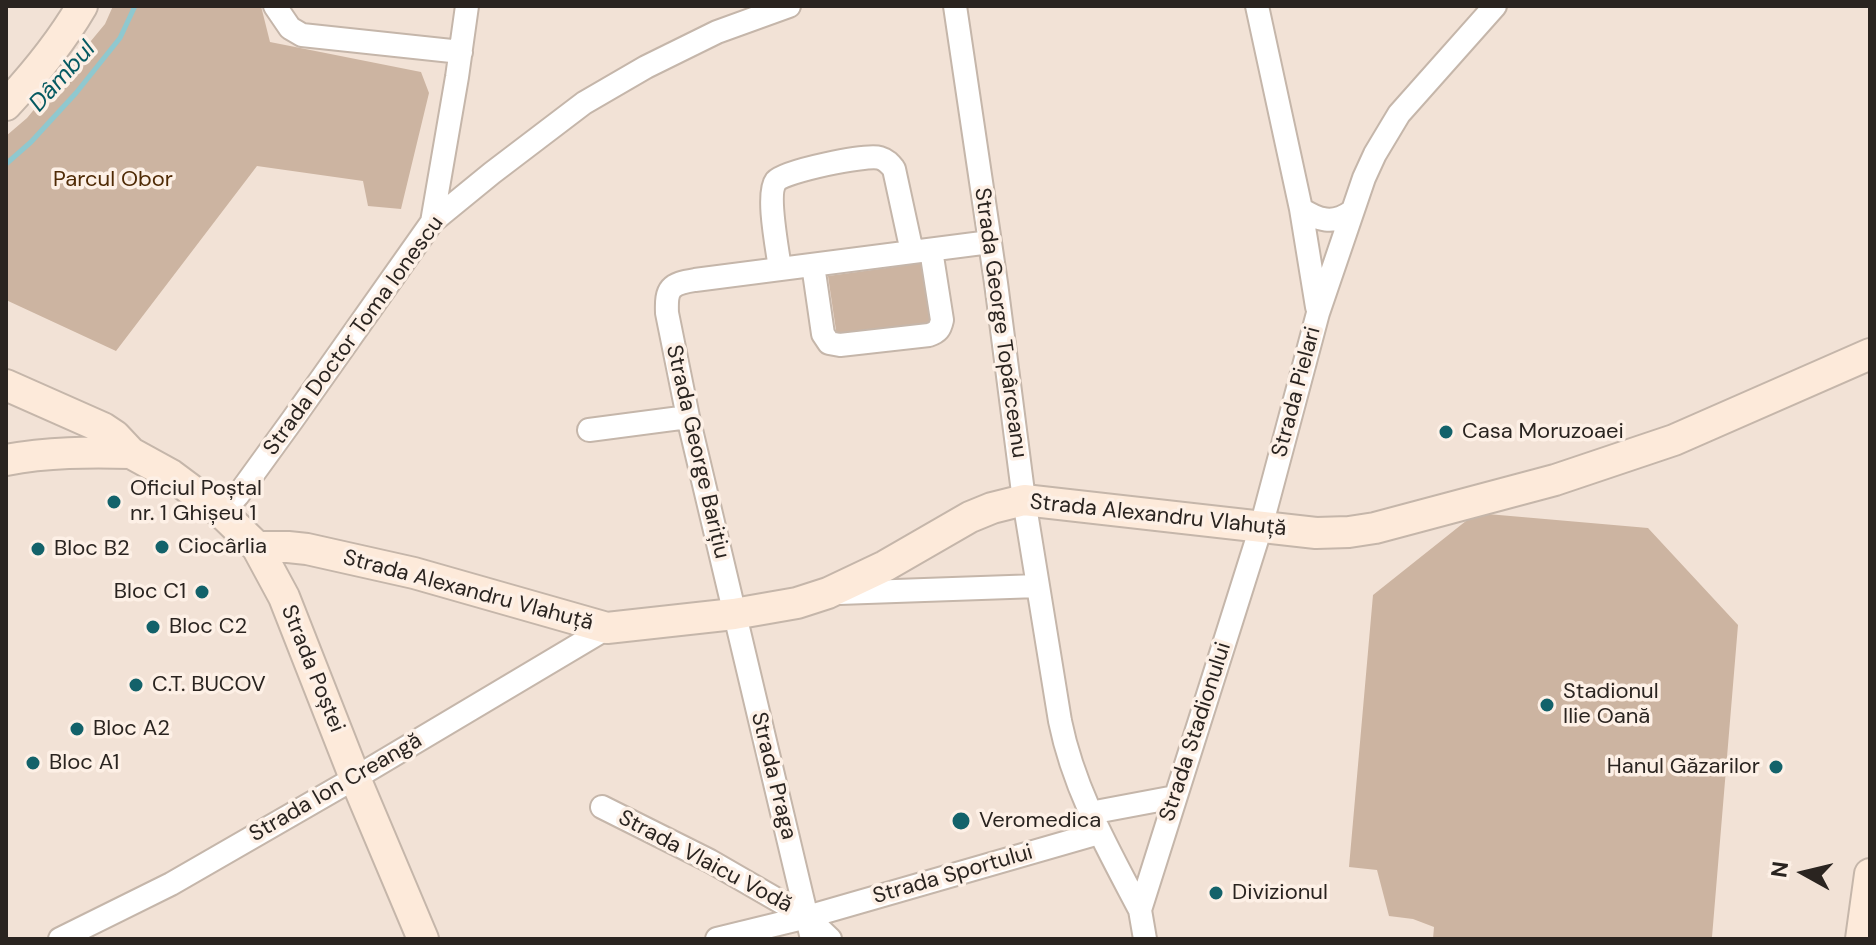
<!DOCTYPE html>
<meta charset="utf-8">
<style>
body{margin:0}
#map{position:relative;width:1876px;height:945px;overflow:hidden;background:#f2e2d6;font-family:"DM Sans",sans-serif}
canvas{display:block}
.frame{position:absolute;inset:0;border:8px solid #2a2420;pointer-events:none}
.north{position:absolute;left:1764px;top:833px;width:80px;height:80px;-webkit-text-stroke:6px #fdf0e6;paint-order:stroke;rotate:278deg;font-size:22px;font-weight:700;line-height:32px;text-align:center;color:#2a2420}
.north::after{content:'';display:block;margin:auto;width:28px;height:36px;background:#2a2420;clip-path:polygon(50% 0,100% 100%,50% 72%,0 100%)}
</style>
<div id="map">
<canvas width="1876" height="945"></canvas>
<div class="frame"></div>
<div class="north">N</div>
</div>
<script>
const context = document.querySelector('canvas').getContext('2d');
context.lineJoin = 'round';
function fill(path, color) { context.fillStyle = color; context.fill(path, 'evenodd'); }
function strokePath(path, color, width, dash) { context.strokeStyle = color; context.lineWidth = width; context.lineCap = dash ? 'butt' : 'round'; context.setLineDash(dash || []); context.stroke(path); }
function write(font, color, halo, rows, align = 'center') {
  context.font = font + ' "DM Sans",sans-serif'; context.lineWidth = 7; context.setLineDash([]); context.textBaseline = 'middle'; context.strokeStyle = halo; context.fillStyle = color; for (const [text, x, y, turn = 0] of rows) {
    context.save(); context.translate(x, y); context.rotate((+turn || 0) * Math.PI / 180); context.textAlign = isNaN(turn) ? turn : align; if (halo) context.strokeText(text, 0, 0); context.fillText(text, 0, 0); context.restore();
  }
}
const green = new Path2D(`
 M113,6h148l9,36 151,30 8,21 -28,116 -33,-3 -5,-25 -106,-15 -141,185 -110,-51v-164l21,-18 78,-94z
 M923,263l8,62 -94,12 -9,-61z
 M1476,513l172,15 90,97 -26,312 -3,2h-276l1,-12 -21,-8 -24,-3 -12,-46 -28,-3 24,-272z`);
const stream = new Path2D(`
 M6,164l25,-22 45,-49 44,-55 15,-32`);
const street = new Path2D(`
 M275,6l15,22 12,7 159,17
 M955,6l41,277 28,217 36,221c14,69 48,128 80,189
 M1257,6l44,203 16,98
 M1301,209c17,11 32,16 50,3
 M432,222l25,-145 10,-71
 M813,265l10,69 6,9 11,2 89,-10c9,-3 11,-6 13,-15l-11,-70
 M780,269c-2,-17 -14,-75 -4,-88 9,-10 90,-27 104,-23 7,2 10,6 14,11l18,83
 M589,430l99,-13
 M222,513l16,-18 55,-76 139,-197 60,-49 92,-70 62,-36 71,-35 72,-26
 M839,593l199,-7
 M602,807l108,54 97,56 23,22
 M1090,813l85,-16
 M60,939l111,-55 184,-106 252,-150
 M717,939l90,-22 292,-84
 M812,939l-124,-522 -21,-104c-1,-25 3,-29 28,-33l295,-38
 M1145,939l-5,-29 121,-383 57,-214 46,-135 11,-24 24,-40 96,-108`);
const secondary = new Path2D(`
 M6,105c28,-30 55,-63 76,-99
 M6,385l97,43 12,8 16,17 40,22 51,38 35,34 27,50 71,181 68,161
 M6,460c42,-8 83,-8 125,-7
 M257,547h31l19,2 107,24 193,55 127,-14 63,-11 31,-10 57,-27 85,-49 22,-9 32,-8 292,33 33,-1 26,-4 180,-48 119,-40 196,-86
 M1861,939l9,-65`);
const markers = [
 [1446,432,8,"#13626a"],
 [114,502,8,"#13626a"],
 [162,547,8,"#13626a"],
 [38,549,8,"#13626a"],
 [202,592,8,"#13626a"],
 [153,627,8,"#13626a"],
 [136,685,8,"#13626a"],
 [1547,705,8,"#13626a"],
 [77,729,8,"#13626a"],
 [33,763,8,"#13626a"],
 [1776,767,8,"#13626a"],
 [961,821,10,"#13626a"],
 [1216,893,8,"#13626a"]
];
const parkNames = [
 ["Parcul Obor",113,180]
];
const streetNames = [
 ["Strada George Topârceanu",1000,323,82],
 ["Strada Doctor Toma Ionescu",354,336,-54],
 ["Strada Pielari",1297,392,-75],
 ["Strada George Barițiu",697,452,77],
 ["Strada Alexandru Vlahuță",1158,516,6],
 ["Strada Alexandru Vlahuță",468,591,15],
 ["Strada Poștei",312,669,68],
 ["Strada Stadionului",1196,732,-72],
 ["Strada Praga",773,776,76],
 ["Strada Ion Creangă",336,788,-30],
 ["Strada Vlaicu Vodă",705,862,28],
 ["Strada Sportului",953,875,-16]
];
const poiNames = [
 ["Casa Moruzoaei",1462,432],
 ["Oficiul Poștal",130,489],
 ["nr. 1 Ghișeu 1",130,514],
 ["Ciocârlia",178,547],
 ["Bloc B2",54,549],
 ["Bloc C1",186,592,"right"],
 ["Bloc C2",169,627],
 ["C.T. BUCOV",152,685],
 ["Stadionul",1563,692],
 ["Ilie Oană",1563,717],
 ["Bloc A2",93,729],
 ["Bloc A1",49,763],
 ["Hanul Găzarilor",1760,767,"right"],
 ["Veromedica",979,821],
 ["Divizionul",1232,893]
];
const waterNames = [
 ["Dâmbul",63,77,-48]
];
fill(green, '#ccb4a1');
strokePath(stream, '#8fc8cf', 5);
strokePath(street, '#c5b6aa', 26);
strokePath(secondary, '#c5b6aa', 34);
strokePath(street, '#fff', 22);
strokePath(secondary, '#fdeada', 30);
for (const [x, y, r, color] of markers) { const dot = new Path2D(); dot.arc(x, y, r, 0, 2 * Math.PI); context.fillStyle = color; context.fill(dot); strokePath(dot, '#fdf0e6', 3); }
write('22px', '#502b06', '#fdf0e6', parkNames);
write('22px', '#2a2420', '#fdf0e6', streetNames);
write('22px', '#2a2420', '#fdf0e6', poiNames, 'left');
write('italic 24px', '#055a62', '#fdf0e6', waterNames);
</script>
